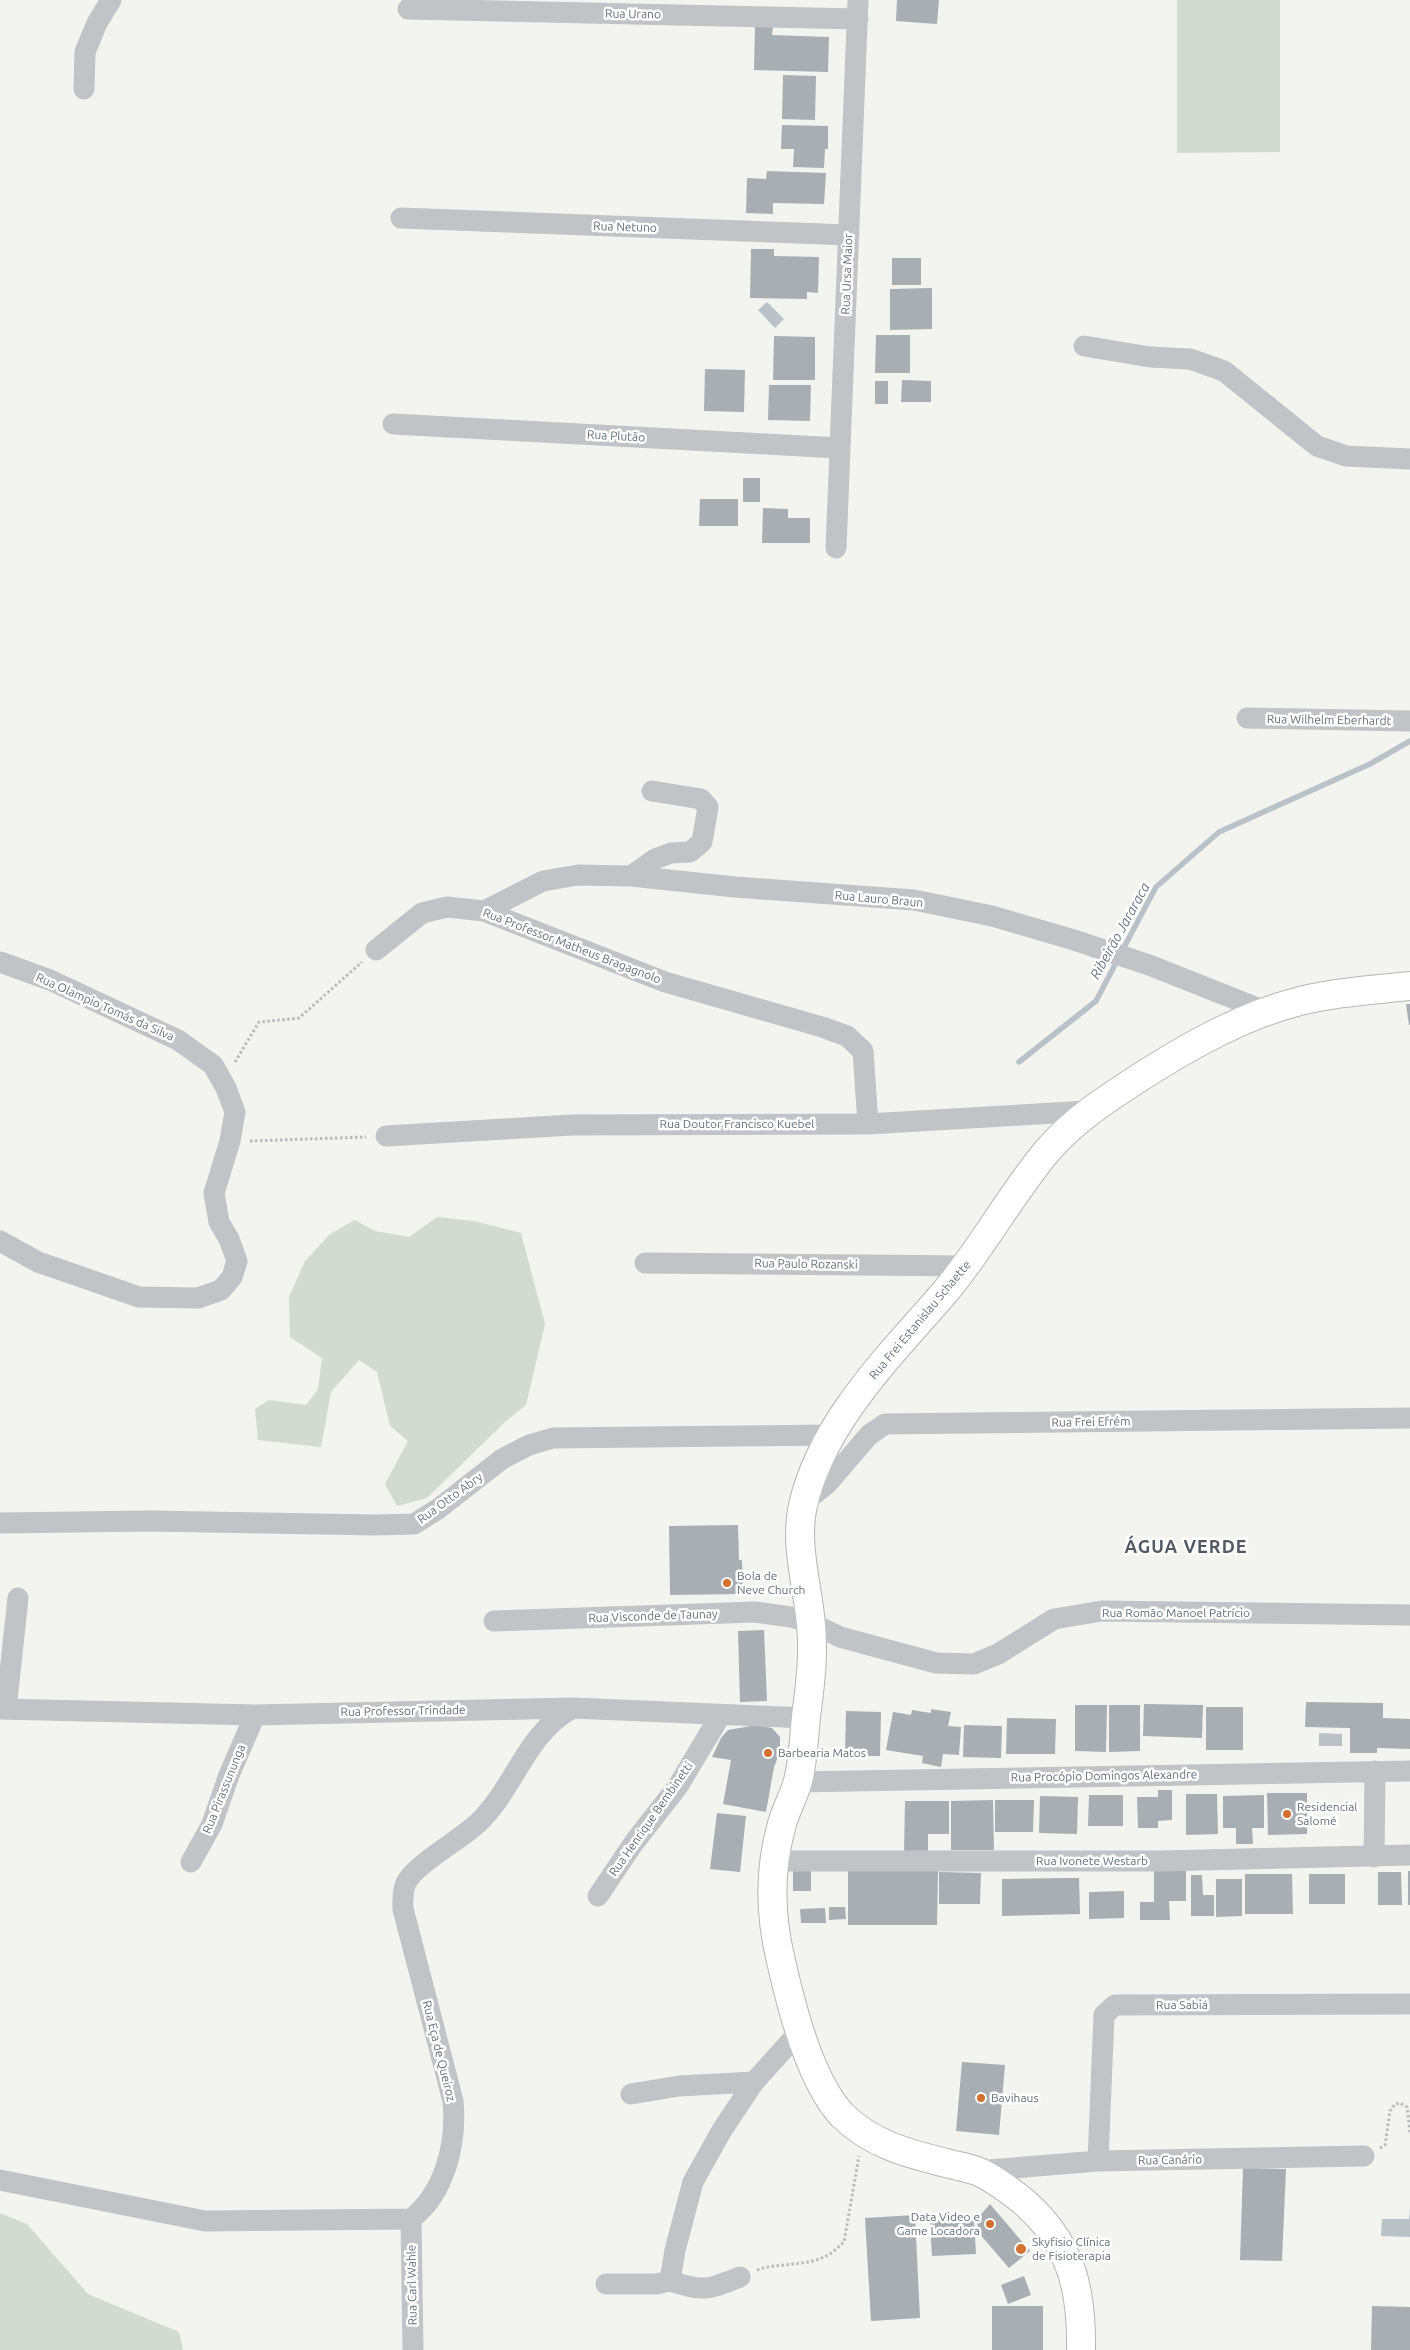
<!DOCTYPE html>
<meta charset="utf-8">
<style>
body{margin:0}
canvas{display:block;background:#f3f3f0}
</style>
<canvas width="1410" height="2350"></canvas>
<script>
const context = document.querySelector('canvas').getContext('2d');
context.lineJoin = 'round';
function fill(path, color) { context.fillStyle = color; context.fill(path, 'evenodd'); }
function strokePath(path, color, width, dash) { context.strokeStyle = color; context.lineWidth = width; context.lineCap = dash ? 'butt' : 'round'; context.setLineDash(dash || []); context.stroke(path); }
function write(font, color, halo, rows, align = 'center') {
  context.font = font + ' Ubuntu,sans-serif'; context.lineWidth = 5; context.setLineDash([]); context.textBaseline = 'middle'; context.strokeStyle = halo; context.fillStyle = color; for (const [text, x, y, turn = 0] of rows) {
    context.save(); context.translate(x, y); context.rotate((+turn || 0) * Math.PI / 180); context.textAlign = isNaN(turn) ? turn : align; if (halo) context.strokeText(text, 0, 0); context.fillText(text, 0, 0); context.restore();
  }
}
const green = new Path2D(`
 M1177,0h103v152l-103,1z
 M437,1217l37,4 47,12 24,91 -19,81 -21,17 -78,76 -30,8 -12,-22 23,-43 -18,-15 -13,-54 -18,-12 -28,32 -10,55 -63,-7 -3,-31 14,-9 37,5 12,-16 4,-31 -32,-21 -1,-40 16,-36 25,-27 25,-14 20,11 34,6z
 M0,2213l27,11 61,70 91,38 4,18h-183z`);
const water = new Path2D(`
 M767,302l17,17 -9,9 -17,-18z
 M1319,1733l23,1v12h-23z
 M1410,2208v29l-29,-1 1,-17h27z`);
const stream = new Path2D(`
 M1122,951l34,-64 63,-55 151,-68 40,-23
 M1019,1062l77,-61 22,-42`);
const building = new Path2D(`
 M897,0h42l-2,24 -41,-3z
 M755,26l18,1 -1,8 57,2 -1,35 -74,-2z
 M783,75l33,1 -1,44 -33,-1z
 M782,125l46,1v23h-3l-1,19 -31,-1 1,-18h-13z
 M767,171l59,2 -2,31 -51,-1v11l-27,-1 1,-35 19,1z
 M751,249h23v7l45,1 -1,36 -11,-1v7l-57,-1z
 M892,258h29v27h-29z
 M932,288v41l-42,1v-41z
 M876,335h34v38h-35z
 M774,336l41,1v43h-42z
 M705,369l40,1 -1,42 -40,-1z
 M902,380l29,1v21h-30z
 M875,381h13v23h-13z
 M769,385h42l-1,36 -42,-1z
 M743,478h17v24h-17z
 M700,499h38v27h-39z
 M763,508l25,1v9h22v25h-48z
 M1406,1004h4v21h-1z
 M738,1525l1,35h3l1,34 -73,1 -1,-69z
 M764,1630l3,71 -27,1 -2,-71z
 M1306,1702l77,1v15l27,1v30l-33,-1v5h-27v-25l-45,-1z
 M1144,1704l59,1 -1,33 -59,-2z
 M1075,1705h32l-1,47 -31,-1z
 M1109,1705h31v46l-31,1z
 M1206,1707h37v43h-37z
 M931,1709l20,3 -3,14 13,1 -2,28 -16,-1 -2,13 -19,-4 1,-7 -37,-6 7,-38 18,3 1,-5 19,3z
 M846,1711l35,1 -1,44h-35z
 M1007,1718l49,1 -1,35h-49z
 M757,1725l15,3 8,9v15l-6,15 -8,45 -43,-8 8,-44 -19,-3 9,-19 7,-8z
 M964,1725l38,1 -1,32 -38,-1z
 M1158,1790h14v30l-14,1v7h-20l-1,-31h21z
 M1267,1793h40v41l-39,1z
 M1186,1794h31l1,40 -32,1z
 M1089,1795h34v31h-35z
 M1264,1795v33h-12l1,16h-17v-16h-13v-32z
 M1040,1796l38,1 -1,37 -38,-1z
 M993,1800l1,50h-43v-49z
 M995,1800h39l-1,32h-38z
 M905,1801h44v33h-21v19h-24z
 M717,1813l29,3 -6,56 -30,-3z
 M793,1869h18v22h-18z
 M848,1869h90l-1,56h-89z
 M1154,1871h32v30h-17l1,19h-30v-18h14z
 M1408,1871h2v34h-2z
 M939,1872l42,1 -1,31h-41z
 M1378,1872h23l1,33h-24z
 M1245,1874h47l1,40h-48z
 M1309,1874h36v30h-36z
 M1191,1875h11l1,20h11v21h-23z
 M1063,1878h16l1,36 -78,2v-37z
 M1216,1879h26v37l-26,1z
 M1124,1891v27l-35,1v-27z
 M829,1907h16l1,12 -17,1z
 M825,1908l1,15h-25l-1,-14z
 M962,2062l43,3 -6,70 -43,-4z
 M1243,2168l43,1 -4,92 -42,-1z
 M990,2204l40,47 -21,17 -31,-36 -1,-13z
 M915,2215l5,103 -49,3 -6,-103z
 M974,2219l2,35 -44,2 -2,-35z
 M1024,2276l7,19 -23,9 -7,-19z
 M992,2306h51v44h-51z
 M1372,2306l38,1v43h-39z`);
const path = new Path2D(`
 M235,1062l24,-40 40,-4 63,-56
 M250,1141l116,-4
 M1380,2148l5,-3 5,-34 5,-7 5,-1 7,4 3,26
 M757,2270c23,-8 50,-3 71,-15 6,-3 11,-9 16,-13l15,-86`);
const minor = new Path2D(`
 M408,9l450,10
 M84,89l1,-37 12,-29 14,-23
 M401,218l448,17
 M1084,346l66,11 40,2 34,12 93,75 29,10 64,3
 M393,424l447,24
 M836,548l22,-548
 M1247,718l163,3
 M631,876l24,-17 16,-6 19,-1 12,-10 6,-35 -7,-8 -49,-8
 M484,911l59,-30 35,-6 53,1 104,11 179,13 78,16 82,24 75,25 116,46
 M376,950l46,-37 25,-6 37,4 181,71 157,45 25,9 16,15 5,73
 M0,962l50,18 128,60 35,25 13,23 9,24 -5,29 -16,52 5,29 10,17 8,22 -5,16 -11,13 -23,8 -59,-1 -101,-35 -38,-21
 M386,1136l186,-11 296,-1 220,-13
 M645,1263l322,3
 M804,1502l23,-18 42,-49 16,-11 525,-6
 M0,1523l151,-2 225,4 38,-1 24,-15 64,-50 27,-14 24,-7 278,-3
 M494,1621l261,-9 36,5 20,6 29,14 96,26 38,1 24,-10 56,-35 48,-8 308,4
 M0,1709l255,6 318,-7 233,10
 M6,1709l12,-111
 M798,1782l612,-11
 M1374,1857l1,-86
 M774,1861h386l250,-6
 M191,1862l21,-38 17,-49 26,-60
 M598,1896l35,-52 45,-58 42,-70
 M631,2094l48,-8 75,-4
 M1098,2161l6,-146 11,-10 295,-1
 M977,2171l121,-10 266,-5
 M0,2180l205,41 206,-2c34,-26 46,-76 42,-118l-50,-192c0,-9 -1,-17 3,-26 9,-19 56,-44 73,-61 36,-35 48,-90 94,-114
 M411,2219l2,131
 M670,2281c34,11 37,9 70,-4
 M606,2284h50l14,-3 5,-31 18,-68 29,-52 32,-48 46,-51`);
const major = new Path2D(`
 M1081,2350c1,-62 -10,-107 -58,-149 -14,-11 -30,-23 -46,-30 -9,-3 -19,-5 -27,-7 -40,-10 -78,-19 -108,-49 -32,-34 -51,-109 -61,-154 -11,-45 -12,-92 1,-137 4,-15 12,-28 16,-43 5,-20 6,-43 8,-64 4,-31 8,-61 5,-92 -3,-39 -17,-80 -8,-120 20,-85 87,-149 142,-213 38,-45 65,-97 103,-142 28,-32 59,-51 94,-74 49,-31 102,-61 158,-75 36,-9 73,-11 110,-15`);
const markers = [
 [727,1583,5,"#d27130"],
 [768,1753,5,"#d27130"],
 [1287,1814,5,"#d27130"],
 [981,2098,5,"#d27130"],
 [990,2224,5,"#d27130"],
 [1021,2249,6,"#d27130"]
];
const streetNames = [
 ["Rua Urano",633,14,1],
 ["Rua Netuno",625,227,2],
 ["Rua Ursa Maior",847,274,-88],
 ["Rua Plutão",616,436,3],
 ["Rua Wilhelm Eberhardt",1329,720,1],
 ["Rua Lauro Braun",879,899,5],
 ["Rua Professor Matheus Bragagnolo",572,946,21],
 ["Rua Olampio Tomás da Silva",105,1007,24],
 ["Rua Doutor Francisco Kuebel",737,1124],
 ["Rua Paulo Rozanski",806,1264,1],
 ["Rua Frei Estanislau Schaette",920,1320,-50],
 ["Rua Frei Efrém",1091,1422,-1],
 ["Rua Otto Abry",450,1498,-36],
 ["Rua Romão Manoel Patrício",1176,1613],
 ["Rua Visconde de Taunay",653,1616,-2],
 ["Rua Professor Trindade",403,1711,-1],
 ["Rua Procópio Domingos Alexandre",1104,1776,-1],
 ["Rua Pirassununga",224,1789,-68],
 ["Rua Henrique Bembinetti",651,1819,-55],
 ["Rua Ivonete Westarb",1092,1861],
 ["Rua Sabiá",1182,2005],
 ["Rua Eça de Queiroz",439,2051,76],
 ["Rua Canário",1170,2160,-1],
 ["Rua Carl Wahle",412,2285,-91]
];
const poiNames = [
 ["Bola de",737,1576],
 ["Neve Church",737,1590],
 ["Barbearia Matos",778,1753],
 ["Residencial",1297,1807],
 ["Salomé",1297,1821],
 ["Bavihaus",991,2098],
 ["Data Video e",980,2217,"right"],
 ["Game Locadora",980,2231,"right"],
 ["Skyfisio Clínica",1032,2242],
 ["de Fisioterapia",1032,2256]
];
const waterNames = [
 ["Ribeirão Jararaca",1120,931,-61]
];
const districtNames = [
 ["ÁGUA VERDE",1186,1547]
];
fill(green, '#d3dad1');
fill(water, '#bac2c7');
strokePath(stream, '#bac2c7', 5.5);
fill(building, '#a9aeb3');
strokePath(major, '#b4b6ba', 30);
strokePath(path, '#b8babc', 3, [2.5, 2.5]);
strokePath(minor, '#c1c3c7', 21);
strokePath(major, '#fff', 28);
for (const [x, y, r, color] of markers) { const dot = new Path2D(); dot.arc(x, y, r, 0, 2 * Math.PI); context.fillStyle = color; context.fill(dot); strokePath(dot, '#fff', 2); }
write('12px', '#656f7e', '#fff', streetNames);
write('12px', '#656f7e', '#fff', poiNames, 'left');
write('italic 14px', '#667682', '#fff', waterNames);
context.letterSpacing = '1px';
write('bold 18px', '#525964', '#fff', districtNames);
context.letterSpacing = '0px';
</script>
